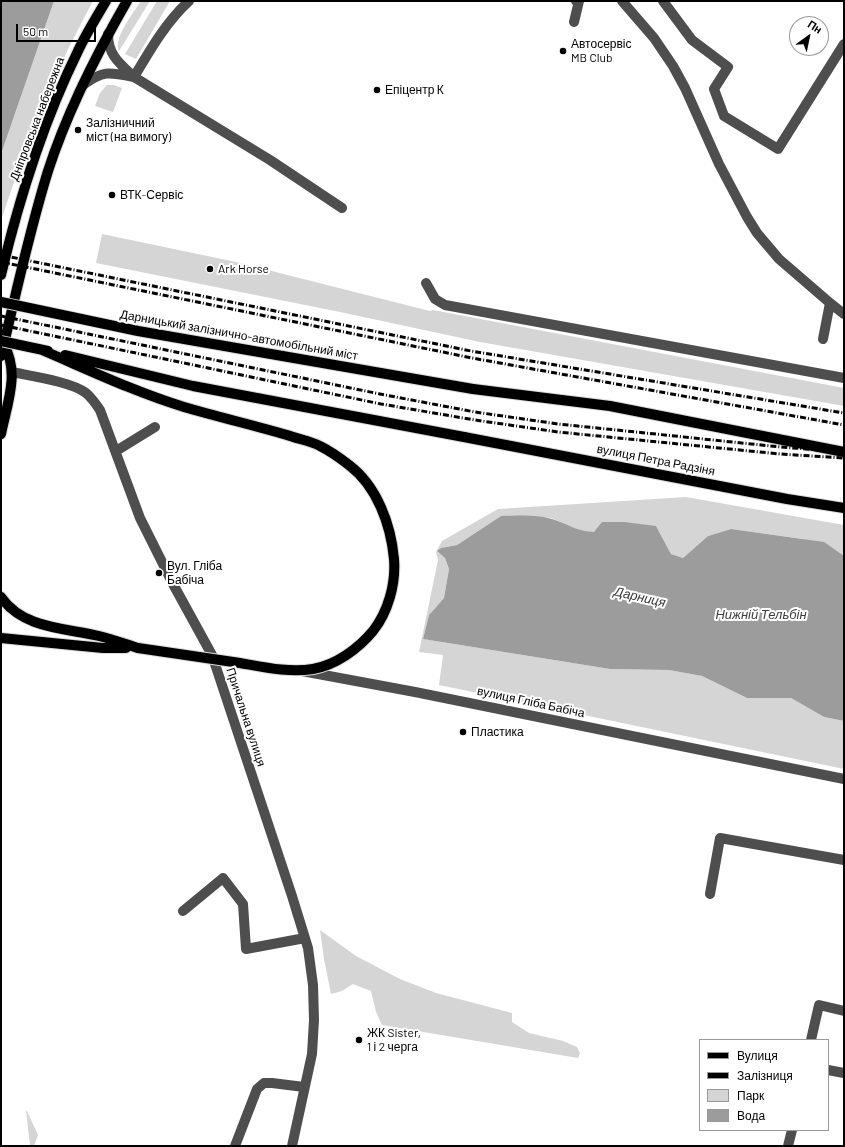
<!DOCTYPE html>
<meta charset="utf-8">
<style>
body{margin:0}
#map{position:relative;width:845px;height:1147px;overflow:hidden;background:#fff;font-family:Barlow,sans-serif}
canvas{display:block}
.frame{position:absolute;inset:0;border:2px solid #000;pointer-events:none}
.legend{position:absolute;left:699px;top:1039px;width:130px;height:92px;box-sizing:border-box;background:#fff;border:1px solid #999;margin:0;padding:5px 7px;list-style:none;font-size:12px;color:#000}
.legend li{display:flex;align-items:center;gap:8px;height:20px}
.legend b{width:20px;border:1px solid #999}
.north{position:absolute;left:789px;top:16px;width:40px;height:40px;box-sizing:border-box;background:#fff;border:1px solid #999;border-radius:50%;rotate:33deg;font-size:11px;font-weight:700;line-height:16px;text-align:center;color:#000}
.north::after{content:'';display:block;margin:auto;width:14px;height:18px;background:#000;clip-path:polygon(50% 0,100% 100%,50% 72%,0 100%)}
.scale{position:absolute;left:16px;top:24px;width:80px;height:18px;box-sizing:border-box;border:2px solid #000;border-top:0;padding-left:5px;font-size:12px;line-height:14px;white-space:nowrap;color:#000;-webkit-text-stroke:3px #fff;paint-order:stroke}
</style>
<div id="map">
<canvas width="845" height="1147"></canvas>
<div class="frame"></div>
<ul class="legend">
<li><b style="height:5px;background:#000"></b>Вулиця</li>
<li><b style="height:5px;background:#000"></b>Залізниця</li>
<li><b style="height:11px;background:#d5d5d5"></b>Парк</li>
<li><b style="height:11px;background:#9c9c9c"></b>Вода</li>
</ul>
<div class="north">Пн</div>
<div class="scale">50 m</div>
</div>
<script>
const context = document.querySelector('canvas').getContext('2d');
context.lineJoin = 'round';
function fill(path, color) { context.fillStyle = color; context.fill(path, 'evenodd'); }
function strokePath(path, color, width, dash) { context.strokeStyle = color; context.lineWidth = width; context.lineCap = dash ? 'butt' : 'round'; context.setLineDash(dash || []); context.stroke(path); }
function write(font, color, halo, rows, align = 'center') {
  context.font = font + ' Barlow,sans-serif'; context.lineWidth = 4; context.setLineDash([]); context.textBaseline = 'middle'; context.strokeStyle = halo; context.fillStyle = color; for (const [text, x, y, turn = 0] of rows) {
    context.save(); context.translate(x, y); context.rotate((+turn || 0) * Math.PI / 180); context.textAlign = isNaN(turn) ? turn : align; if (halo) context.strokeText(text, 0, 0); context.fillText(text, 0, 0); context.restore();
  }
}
const green = new Path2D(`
 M54,1h39c-16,30 -32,61 -46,93 -18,41 -31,84 -46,126v-66z
 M141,1h9l-31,50c-6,-13 15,-39 22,-50z
 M157,1h13l-34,58 -11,-5z
 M107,85h7l8,3 -9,24 -18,-6 5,-13z
 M102,234l134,28 194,49 3,-1 411,78v18l-364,-64 -140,-30 -244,-49z
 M686,497l158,28v42l-19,-4 -22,-24 -72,-10 -23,7 -25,22 -12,-4 -15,-28 -62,6h-10l-33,-14 -17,-2h-33l-44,29 -16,3 -4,3 8,7 4,11 -5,29 -15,17 -6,24 187,30 59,1 33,6 45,22h44l33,19 20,4v48l-405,-84 4,-30 -24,-3 19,-92 -2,-8 6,-11 56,-32z
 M320,930l36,26 44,23 36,14 76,20v9l17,11 34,8 14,6 3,6 -2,5 -196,-33 -6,-13 -5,-21 -18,-7 -11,7 -11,3 -7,-35z
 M26,1110l1,1 11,24 -4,11h-4z`);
const water = new Path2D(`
 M1,1h53l-53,153z
 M501,516c16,0 35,-2 51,3 14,4 26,13 42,13l8,-10h22l32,4 15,28 12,4 25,-22 23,-7 93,13 20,14v165l-20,-4 -33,-19h-44l-45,-22 -33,-6 -59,-1 -187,-30 6,-24 15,-17 5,-29 -4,-11 -8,-7 4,-3 16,-3z`);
const minor = new Path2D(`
 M622,1l32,37 19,28 12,22 34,76 28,53 10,16 22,26 51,44 -7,36
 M663,1l29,39 36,27 -14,22 10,27 54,33 66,-105
 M574,22l5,-21h-3
 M108,34c0,21 11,29 26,43l136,83 72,48
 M134,77c16,-27 32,-55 55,-76
 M83,85c21,-15 26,-13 51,-8
 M426,283l9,16 10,6 399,73
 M830,303l14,11
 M12,372c19,4 60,10 74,21 6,5 10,11 14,17l40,108 33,66 39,71 80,241 16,52 5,37 1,35 -2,34 -20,92
 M116,451l39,-24
 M302,671l113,21 429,87
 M710,894l10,-56 124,22
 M183,911l40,-33 20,26 3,45 59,-11
 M811,1040l8,-35 25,6
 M828,1070l16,3
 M235,1146l22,-57 7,-6h8l32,4
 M788,1146l4,-16`);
const major = new Path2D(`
 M1,275c18,-76 42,-153 77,-224 8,-17 18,-33 28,-50
 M1,356c15,-62 28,-124 47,-185 19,-59 48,-116 79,-170
 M473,389l137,17 234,46
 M1,434c6,-30 19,-61 3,-89
 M464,437l323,62 57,9
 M1,597c22,32 65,31 98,39 13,3 26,8 39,12
 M1,638l102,10h23`);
const rail = new Path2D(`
 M1,255l470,96 373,62
 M1,262l471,96 372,67
 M1,316l379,78 95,18 83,12 223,23 63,5
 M1,325l380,79 94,16 83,12 222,22 64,4`);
const majorBridge = new Path2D(`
 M1,302l137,29 335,58
 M1,341l47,10
 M42,350c47,20 93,42 142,57 34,10 69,18 103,28 11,4 24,6 33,11 10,5 20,12 29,19 28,21 42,60 45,94 2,25 -6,53 -21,72 -15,18 -37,34 -60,38 -24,4 -50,-2 -73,-6 -34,-5 -68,-10 -102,-15
 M65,355l128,31 271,51`);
const markers = [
 [563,51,4,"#000"],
 [377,90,4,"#000"],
 [78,130,4,"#000"],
 [112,195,4,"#000"],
 [210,269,4,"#000"],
 [159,573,4,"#000"],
 [463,732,4,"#000"],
 [359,1040,4,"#000"]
];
const poiNames = [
 ["Автосервіс",571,44],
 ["MB Club",571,58],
 ["Епіцентр К",385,90],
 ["Залізничний",86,123],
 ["міст (на вимогу)",86,137],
 ["ВТК-Сервіс",120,195],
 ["Ark Horse",218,269],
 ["Вул. Гліба",167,566],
 ["Бабіча",167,580],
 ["Пластика",471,732],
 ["ЖК Sister,",367,1033],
 ["1 і 2 черга",367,1047]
];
const streetNames = [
 ["Дніпровська набережна",37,119,-69],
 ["Дарницький залізнично-автомобільний міст",239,335,10],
 ["вулиця Петра Радзіня",656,460,11],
 ["вулиця Гліба Бабіча",531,702,12],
 ["Причальна вулиця",246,717,72]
];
const waterNames = [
 ["Дарниця",640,597,13],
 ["Нижній Тельбін",761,615]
];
fill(green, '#d5d5d5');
fill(water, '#9c9c9c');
strokePath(major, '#dbdbdb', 12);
strokePath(minor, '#4e4e4e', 10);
strokePath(major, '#000', 10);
strokePath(rail, '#000', 3, [6, 2, 1, 2]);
strokePath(majorBridge, '#dbdbdb', 12, []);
strokePath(majorBridge, '#000', 10);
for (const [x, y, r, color] of markers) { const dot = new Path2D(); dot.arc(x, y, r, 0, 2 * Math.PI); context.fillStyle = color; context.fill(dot); strokePath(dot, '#fff', 1.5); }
write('12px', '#000', '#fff', poiNames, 'left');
write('12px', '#000', '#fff', streetNames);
write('italic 13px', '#3d3d3d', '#fff', waterNames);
</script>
